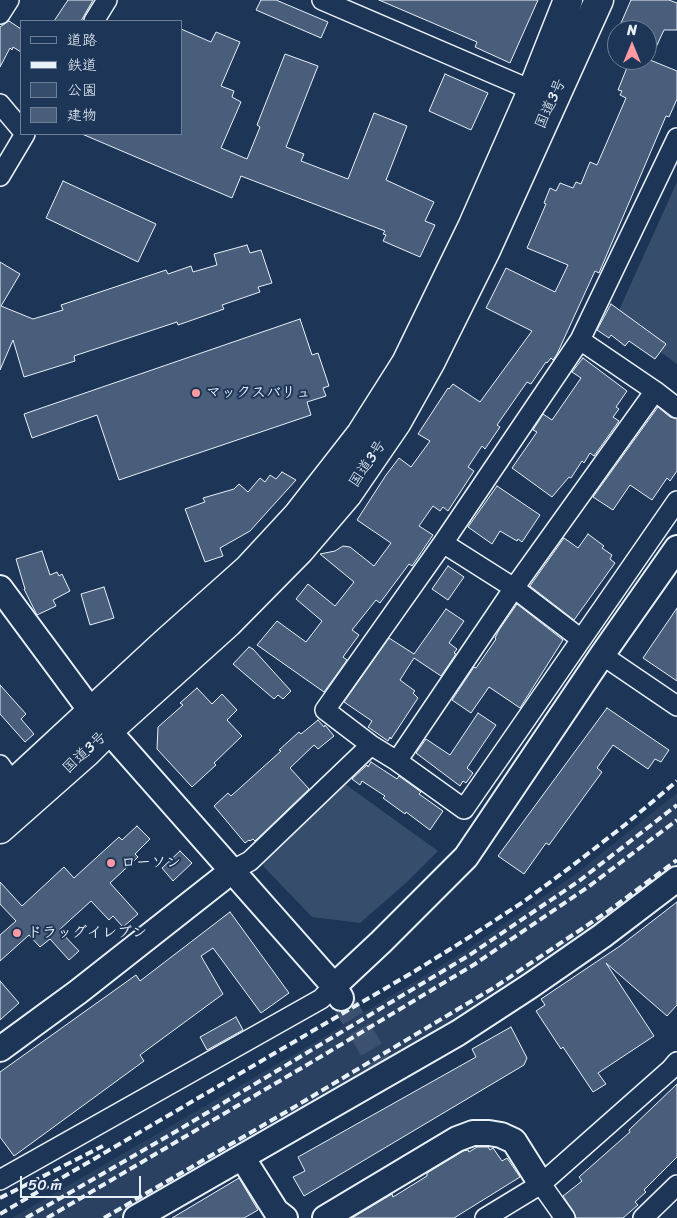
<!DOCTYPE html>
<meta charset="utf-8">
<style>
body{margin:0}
#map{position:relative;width:677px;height:1218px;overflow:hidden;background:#1d3557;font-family:Sriracha,"Klee One",sans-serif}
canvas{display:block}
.legend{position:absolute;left:20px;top:20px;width:162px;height:115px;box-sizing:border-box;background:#1d3557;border:1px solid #6e8097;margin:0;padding:6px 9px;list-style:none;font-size:15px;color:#e8f1f8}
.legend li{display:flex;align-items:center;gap:10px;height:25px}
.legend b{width:25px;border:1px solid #6e8097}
.north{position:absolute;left:607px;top:20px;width:50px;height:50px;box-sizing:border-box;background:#1d3557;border:1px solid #6e8097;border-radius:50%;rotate:0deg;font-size:14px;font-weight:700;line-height:20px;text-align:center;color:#e8f1f8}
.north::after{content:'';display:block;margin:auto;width:18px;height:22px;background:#ff9aa2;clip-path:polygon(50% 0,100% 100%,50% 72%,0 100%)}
.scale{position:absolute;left:20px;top:1176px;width:121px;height:22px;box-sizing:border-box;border:2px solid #e8f1f8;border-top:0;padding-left:6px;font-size:15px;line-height:18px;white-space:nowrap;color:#e8f1f8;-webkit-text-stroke:4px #1d3557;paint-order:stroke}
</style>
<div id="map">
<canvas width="677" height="1218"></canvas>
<ul class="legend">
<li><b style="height:6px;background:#1d3557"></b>道路</li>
<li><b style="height:6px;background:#e8f1f8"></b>鉄道</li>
<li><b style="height:14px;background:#374d6c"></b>公園</li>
<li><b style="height:14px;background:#495e7a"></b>建物</li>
</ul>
<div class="north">N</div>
<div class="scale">50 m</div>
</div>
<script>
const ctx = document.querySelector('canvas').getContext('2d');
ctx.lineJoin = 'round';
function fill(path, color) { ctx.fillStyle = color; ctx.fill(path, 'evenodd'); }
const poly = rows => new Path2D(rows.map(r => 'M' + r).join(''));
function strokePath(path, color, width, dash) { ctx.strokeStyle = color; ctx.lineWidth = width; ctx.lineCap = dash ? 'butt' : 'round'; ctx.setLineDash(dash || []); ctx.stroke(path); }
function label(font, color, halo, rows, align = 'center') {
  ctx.font = font + ' Sriracha,"Klee One",sans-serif'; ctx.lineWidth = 4; ctx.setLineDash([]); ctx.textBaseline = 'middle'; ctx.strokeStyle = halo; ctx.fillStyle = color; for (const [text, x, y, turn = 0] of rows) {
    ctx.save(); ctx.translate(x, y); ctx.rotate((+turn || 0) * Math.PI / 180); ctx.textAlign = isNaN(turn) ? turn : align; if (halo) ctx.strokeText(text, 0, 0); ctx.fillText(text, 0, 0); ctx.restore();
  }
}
const built = poly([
 [677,793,677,866,598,928,497,995,348,1084,118,1218,12,1218,319,1040,465,951,577,873]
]);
const green = poly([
 [677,182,677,364,615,319],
 [345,784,438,851,407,882,360,923,312,917,264,867,262,860]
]);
const building = poly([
 [68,0,93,0,81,21,54,21,68,0],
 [261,0,276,0,328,22,321,38,256,10,261,0],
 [379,0,538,0,510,63,475,47,477,42,379,0],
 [631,0,669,0,677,3,677,30,664,30,650,60,677,71,677,99,669,117,666,116,599,273,595,271,557,354,553,360,551,358,547,363,546,362,531,384,527,382,497,425,500,427,485,449,482,446,468,467,474,471,448,511,443,507,440,511,433,506,419,526,433,535,412,566,409,564,380,603,376,600,352,630,359,635,343,657,347,660,324,692,257,645,277,621,306,642,322,621,296,599,308,584,335,606,354,582,320,554,335,551,343,546,350,547,374,566,391,543,357,520,386,475,399,458,411,467,430,441,418,434,448,388,449,389,453,384,480,402,532,331,486,308,506,268,555,292,568,265,527,248,546,204,544,203,550,188,556,191,560,183,573,188,576,182,581,184,590,162,597,165,626,98,620,95,622,91,618,90,630,60,647,60,647,30,618,30,631,0],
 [9,21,21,29,21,52,13,47,12,50,10,48,0,67,0,27,9,21],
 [181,29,211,42,216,32,240,42,221,86,234,91,232,97,241,102,221,148,247,159,260,127,257,125,285,54,318,66,286,147,304,154,301,161,348,179,374,113,407,126,386,180,434,202,425,221,435,225,420,257,383,241,386,235,383,234,385,231,241,176,232,198,82,134,181,134,181,29],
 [445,74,488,93,471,130,429,111,445,74],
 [63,181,156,224,138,262,46,218,63,181],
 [247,245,250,253,261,250,272,283,258,287,260,292,222,305,224,309,178,325,177,322,74,356,75,361,24,377,13,340,0,370,0,262,20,274,1,306,33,319,63,310,61,305,166,270,168,274,191,266,193,272,217,265,214,254,247,245],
 [611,304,666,344,655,359,629,341,625,346,611,335,609,338,597,330,611,304],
 [300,319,312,355,318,353,329,386,323,388,326,396,307,402,311,415,119,480,97,415,32,438,24,414,300,319],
 [583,358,627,391,616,407,619,409,613,417,619,421,594,456,590,453,584,463,582,461,571,478,569,477,552,497,512,468,537,432,533,430,543,414,552,420,581,378,572,372,583,358],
 [658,407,670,417,677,419,677,471,670,481,667,478,652,500,630,485,613,510,593,497,658,407],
 [282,472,296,480,250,531,220,548,223,556,205,562,185,509,205,502,203,498,234,489,239,484,248,492,260,478,265,482,270,475,276,479,282,472],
 [497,486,540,515,522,542,518,539,517,541,500,531,492,544,468,527,497,486],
 [588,534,604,546,602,548,612,555,610,559,615,563,574,620,530,586,564,538,578,548,588,534],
 [42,551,50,575,57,572,59,576,62,574,70,591,53,600,56,606,37,615,24,589,25,589,16,559,42,551],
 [448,566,464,577,448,600,432,589,448,566],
 [104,587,114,618,90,625,81,594,104,587],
 [517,604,563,640,520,708,489,687,471,713,452,700,474,667,476,668,496,639,495,638,499,630,517,604],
 [677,608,677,681,643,658,677,608],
 [446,609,464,621,449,643,457,649,454,653,456,654,441,676,414,658,400,680,415,691,413,693,418,698,391,739,390,737,388,741,368,727,372,721,344,702,389,638,414,654,446,609],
 [249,647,253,649,291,691,283,699,278,695,274,699,233,664,249,647],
 [0,685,26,714,21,719,34,734,25,742,0,714,0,685],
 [197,688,212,704,222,694,237,710,227,720,242,736,214,763,216,765,192,787,157,749,158,727,183,705,180,703,197,688],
 [607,708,669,750,661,762,655,759,648,769,613,745,597,768,602,772,549,845,546,843,524,874,498,856,607,708],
 [478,713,496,725,467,768,473,773,466,783,463,781,460,786,416,753,426,739,450,755,478,713],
 [318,720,324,727,325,725,334,736,318,749,314,745,290,768,309,789,255,841,253,839,250,841,249,840,245,843,214,806,228,793,231,796,281,751,279,750,299,732,301,734,318,720],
 [371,762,397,779,399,776,421,792,419,794,443,811,430,830,406,812,405,814,383,798,385,796,362,781,360,785,352,779,367,765,368,767,371,762],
 [137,826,150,839,135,854,138,857,110,883,138,914,123,927,113,916,109,920,91,901,59,930,79,951,69,960,50,939,40,947,29,935,0,961,0,935,16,921,0,904,0,882,22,906,64,867,74,878,119,837,122,840,137,826],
 [180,851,192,863,173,881,162,868,180,851],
 [677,902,677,1005,667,1016,606,963,654,1036,598,1073,606,1084,593,1092,563,1047,561,1049,536,1011,545,1005,541,999,620,946,677,902],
 [230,912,289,993,261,1013,213,948,201,956,223,994,140,1055,144,1061,14,1156,0,1137,0,1072,136,975,140,981,230,912],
 [0,981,19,1003,0,1020,0,981],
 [236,1017,243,1030,207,1050,200,1037,236,1017],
 [511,1027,527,1058,524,1065,304,1196,293,1177,305,1171,298,1157,476,1057,472,1049,511,1027],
 [677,1084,677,1157,644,1190,646,1192,635,1202,638,1205,623,1218,576,1218,574,1212,563,1196,582,1181,579,1177,630,1132,629,1130,677,1084],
 [477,1147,488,1147,490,1150,493,1148,502,1161,507,1158,520,1177,454,1218,352,1218,392,1194,393,1197,427,1176,427,1173,463,1151,468,1150,469,1152,477,1147],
 [239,1178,258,1210,244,1218,172,1218,239,1178]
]);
const tertiaryTunnel = poly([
 [341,998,380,1064]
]);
const minor = poly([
 [322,0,543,95],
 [0,14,9,0],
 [94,21,107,0],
 [0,104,21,129],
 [677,138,580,340,443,543,325,710,371,745,397,761,464,809,677,501],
 [0,176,25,134],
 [580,340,655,391,677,408],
 [443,543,514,588,581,639],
 [602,655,677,706],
 [397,761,514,588,655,391],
 [0,765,13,784],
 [233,870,250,861,371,745],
 [0,1180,321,999,334,986],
 [541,1184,565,1218],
 [485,1218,541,1184,671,1069,677,1062],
 [643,1218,677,1185]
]);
const tertiary = poly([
 [0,588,91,711,334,986,341,998],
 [334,986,381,942,466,857,602,655,677,548],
 [0,1049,78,992,233,870],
 [242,1157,276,1211,285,1218],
 [136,1218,458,1033,530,986,602,936,677,879],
 [325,1218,457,1139,473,1133,489,1133,501,1135,514,1141,541,1184]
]);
const trunk = poly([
 [0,796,165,643,248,569,297,516,361,434,406,363,473,225,532,91,568,0],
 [0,829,86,753,108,731,228,623,300,550,347,495,397,422,430,363,486,250,599,0]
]);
const rail = poly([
 [0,1198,103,1146],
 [0,1214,415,971,468,938,523,902,572,866,626,824,677,781],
 [26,1218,180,1129,468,956,579,881,677,805],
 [47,1218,327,1053,475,964,588,887,677,820],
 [104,1218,291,1109,495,987,607,912,677,860]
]);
const markers = [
 [196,393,5,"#ff9aa2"],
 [111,863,5,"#ff9aa2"],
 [17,933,5,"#ff9aa2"]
];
const streetNames = [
 ["国道3号",551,104,-66],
 ["国道3号",368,464,-56],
 ["国道3号",85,753,-43]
];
const poiNames = [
 ["マックスバリュ",206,393],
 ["ローソン",121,863],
 ["ドラッグイレブン",27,933]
];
fill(built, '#2a4162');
fill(green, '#374d6c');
fill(building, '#495e7a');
strokePath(building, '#e8f1f8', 1);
strokePath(tertiaryTunnel, '#3b516f', 24, [24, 12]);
strokePath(minor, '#e8f1f8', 22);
strokePath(tertiary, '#e8f1f8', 28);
strokePath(trunk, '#e8f1f8', 31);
strokePath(minor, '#1d3557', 19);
strokePath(tertiary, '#1d3557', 24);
strokePath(trunk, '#1d3557', 28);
strokePath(rail, '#e8f1f8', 4, [8, 4]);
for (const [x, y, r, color] of markers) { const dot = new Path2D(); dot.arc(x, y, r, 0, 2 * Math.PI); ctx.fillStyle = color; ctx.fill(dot); strokePath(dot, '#1d3557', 2); }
label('15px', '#e8f1f8', '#1d3557', streetNames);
label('bold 15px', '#e8f1f8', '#1d3557', poiNames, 'left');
</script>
